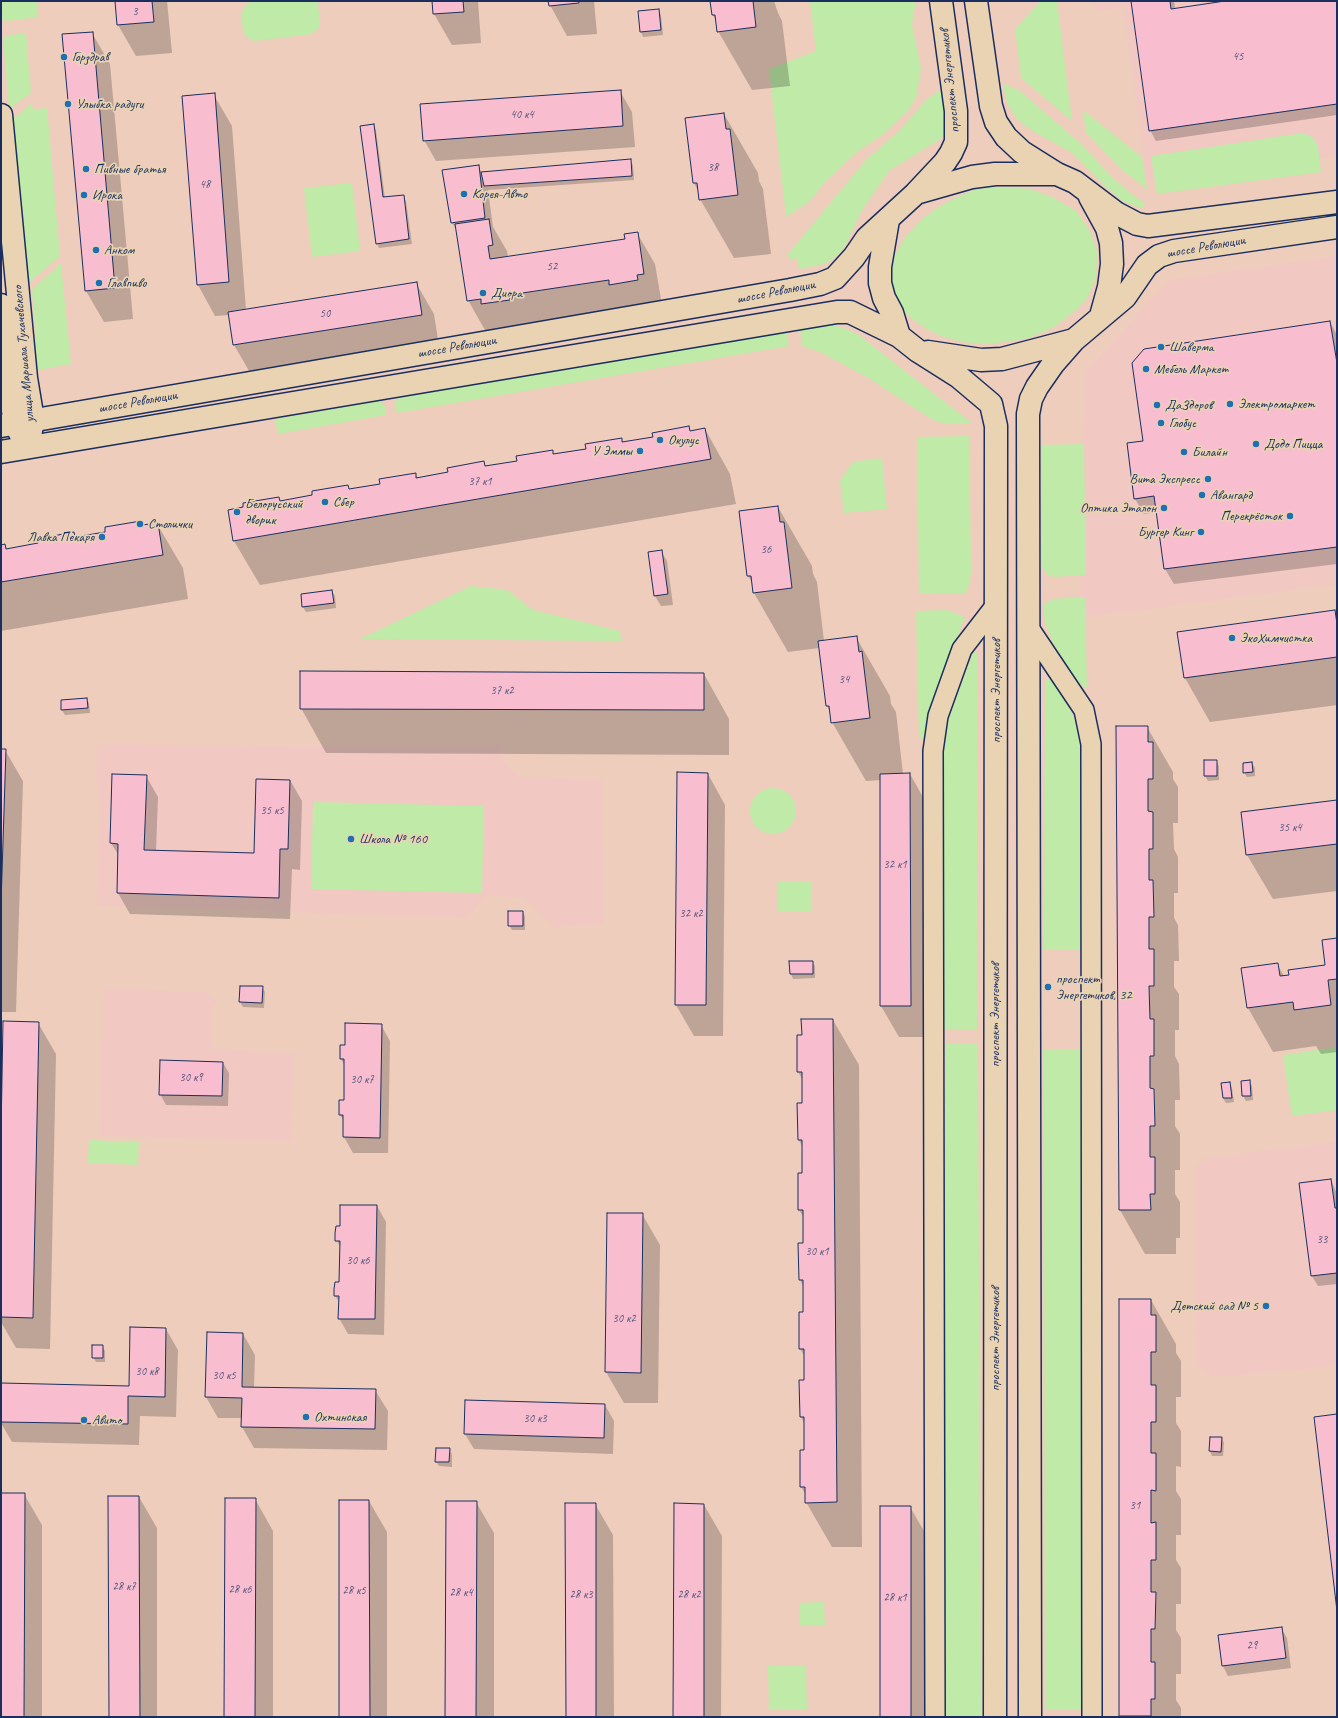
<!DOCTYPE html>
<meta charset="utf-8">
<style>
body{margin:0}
#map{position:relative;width:1338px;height:1718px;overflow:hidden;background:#eecdbc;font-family:Caveat,sans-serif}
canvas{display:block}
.frame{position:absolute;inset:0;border:2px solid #1b2f5e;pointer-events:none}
</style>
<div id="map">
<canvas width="1338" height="1718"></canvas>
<div class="frame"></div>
</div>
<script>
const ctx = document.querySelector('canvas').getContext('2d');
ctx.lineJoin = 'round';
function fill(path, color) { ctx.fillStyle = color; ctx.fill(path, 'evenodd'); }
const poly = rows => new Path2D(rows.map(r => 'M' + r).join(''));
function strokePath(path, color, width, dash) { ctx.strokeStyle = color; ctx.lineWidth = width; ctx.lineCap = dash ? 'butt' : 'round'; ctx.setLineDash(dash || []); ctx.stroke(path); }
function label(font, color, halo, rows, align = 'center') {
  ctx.font = font + ' Caveat,sans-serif'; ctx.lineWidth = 3.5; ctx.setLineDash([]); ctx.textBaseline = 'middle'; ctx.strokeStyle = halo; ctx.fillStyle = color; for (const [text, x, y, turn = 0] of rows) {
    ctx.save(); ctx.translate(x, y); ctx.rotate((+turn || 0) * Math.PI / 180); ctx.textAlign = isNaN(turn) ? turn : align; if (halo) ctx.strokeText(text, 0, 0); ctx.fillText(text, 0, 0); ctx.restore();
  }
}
const built = poly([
 [1086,1,1337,1,1337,156,1148,182,1123,7,1099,11],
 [1337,256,1337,584,1079,618,1085,373,1169,280],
 [97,744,289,746,500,746,502,759,510,770,520,777,602,779,603,924,554,927,523,897,485,896,467,918,97,905,100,783,96,782],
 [104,989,204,992,216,1000,211,1008,211,1048,293,1054,292,1141,99,1135],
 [1337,1142,1337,1366,1214,1377,1205,1374,1196,1362,1195,1168,1205,1158]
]);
const green = poly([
 [1,1,37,1,38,17,7,21,1,19],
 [259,1,316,1,318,4,320,23,319,28,312,34,255,41,250,39,245,35,243,31,241,14,246,5,250,2],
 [810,1,916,1,912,25,921,68,916,98,908,111,884,134,858,151,825,182,810,201,786,217,769,69,816,51],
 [1041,1,1057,1,1072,121,1021,78,1015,29],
 [26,33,31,93,9,109,3,38,9,35],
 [1003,84,1019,90,1080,143,1114,179,1133,195,1143,202,1144,209,1124,202,1106,187,1072,153,1031,130,1017,119,1007,103],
 [942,89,945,128,943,136,939,140,890,170,862,210,845,246,839,254,825,264,799,269,797,258,789,260,788,254,866,160,900,130,927,99],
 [32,103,33,110,47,108,60,256,25,286,10,122],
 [1083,110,1142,157,1147,189,1122,170,1086,133],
 [1302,133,1309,135,1315,140,1318,146,1321,172,1157,194,1151,156],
 [352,183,360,251,312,257,304,188],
 [1001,187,1030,189,1052,197,1076,211,1090,231,1097,251,1096,277,1088,297,1077,309,1054,327,1029,338,1005,342,982,344,964,342,943,337,925,328,911,318,897,303,891,285,892,261,904,239,920,221,937,208,955,198,976,189],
 [61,263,71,364,33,371,30,339,36,338,32,290],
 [824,326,837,326,849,330,860,336,973,424,949,424,938,422,928,417,870,379,820,352,802,346,800,329],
 [787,331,789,346,397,413,395,406,397,398],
 [380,401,385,406,386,415,278,434,275,419],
 [969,436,971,570,970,581,966,593,919,594,917,437],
 [1084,444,1086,575,1054,577,1048,575,1044,571,1042,565,1042,445],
 [882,458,887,509,844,513,840,480,853,462],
 [471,586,507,590,533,610,620,631,621,641,360,639],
 [1085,597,1087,688,1079,684,1053,643,1046,625,1043,610,1044,604,1054,599],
 [947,610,965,617,937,691,924,739,919,738,916,611],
 [974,651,977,653,977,1029,944,1029,943,749,949,716],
 [1047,679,1054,681,1063,695,1074,718,1081,744,1081,950,1044,950,1045,682],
 '750 811a23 23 0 1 1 46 0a23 23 0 1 1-46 0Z',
 [313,802,484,806,482,893,311,889],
 [778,881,811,881,811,911,778,911],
 [945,1044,978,1044,981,1717,946,1717],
 [1337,1047,1337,1110,1292,1116,1283,1055],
 [1044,1049,1081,1049,1082,1710,1045,1710],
 [89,1140,139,1142,138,1165,88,1163],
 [824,1602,825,1625,800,1626,799,1603],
 [806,1665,807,1710,769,1710,768,1666]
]);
const shadow = poly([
 [116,1,167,1,172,53,136,56,118,25],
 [433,1,478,1,481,43,452,45,434,14],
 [549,1,594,1,597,34,567,36,550,5],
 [711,1,774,1,778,13,782,21,790,86,752,90,718,31,717,23,713,15],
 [1132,1,1174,1,1175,9,1233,1,1337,1,1337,115,1156,141,1150,130],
 [658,10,661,15,663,35,643,37,641,32],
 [92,33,110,64,133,319,104,322,86,291],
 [620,91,632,112,635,147,436,161,424,140],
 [214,95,232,126,246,310,416,283,434,314,439,346,252,376,234,345,230,315,215,316,198,285],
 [724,114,758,173,759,181,763,189,771,254,734,258,700,199,698,191,694,183],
 [373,125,376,130,385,198,403,196,406,201,412,244,379,248,377,243],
 [630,160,633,165,634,180,488,190,493,227,507,251,508,257,626,239,637,233,655,264,662,305,486,332,468,300,458,232,452,223,443,171,478,166,482,173],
 [1330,322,1337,335,1337,564,1174,584,1165,569,1157,512,1144,514,1135,499,1144,442],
 [689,427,691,432,705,429,730,474,736,504,260,585,234,541,279,498,281,502,314,496,348,486,350,490,381,485,415,474,418,478,449,473,483,463,486,467,518,461,552,451,555,455,587,450,621,439,624,443,654,438],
 [778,507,812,566,813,574,817,582,824,641,856,637,890,696,891,704,896,712,903,774,910,774,928,806,928,1037,899,1037,881,1006,881,780,866,781,832,722,831,714,827,706,819,648,788,652,754,593,753,584,748,576,740,512],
 [141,522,143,526,157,524,183,568,188,599,1,631,1,546,5,545,7,549,39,544,74,533,76,538,107,532],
 [661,551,667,561,673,605,661,606,655,596,649,553],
 [332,591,335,596,336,608,306,612,303,607,302,594],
 [1335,611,1337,615,1337,705,1210,722,1185,678],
 [704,674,729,719,729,755,326,753,301,708],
 [86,699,89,703,90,713,65,715,62,710,62,700],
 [1147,727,1173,772,1173,779,1178,787,1178,823,1173,823,1174,849,1178,857,1178,893,1174,893,1174,918,1178,925,1179,961,1174,961,1174,987,1179,994,1179,1030,1175,1030,1175,1056,1179,1064,1180,1100,1175,1100,1175,1126,1180,1134,1180,1170,1175,1170,1175,1194,1180,1202,1180,1238,1176,1238,1176,1254,1145,1254,1120,1210],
 [1,750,5,750,23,781,16,1012,1,1012],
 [1216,761,1219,766,1219,780,1208,781,1205,776],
 [1252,763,1255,768,1255,776,1247,777,1244,772],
 [708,774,725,805,723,1036,694,1036,676,1005],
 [113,775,146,776,158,797,156,851,255,854,290,780,302,801,300,870,292,869,290,919,130,914,118,893,119,856,111,843],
 [1337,802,1337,891,1273,899,1247,855],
 [523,912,525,917,525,930,512,930,509,925],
 [1337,939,1337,1052,1321,1054,1316,1046,1273,1052,1248,1008,1277,964,1284,976,1326,966],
 [790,962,812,962,815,966,815,978,793,979,791,974],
 [262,987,265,992,264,1008,243,1007,240,1002],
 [833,1020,859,1065,862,1547,832,1547,806,1502,806,1495,801,1487,805,1451,805,1425,801,1417,800,1381,805,1381,805,1357,800,1349,804,1313,804,1288,800,1280,804,1244,804,1218,799,1210,799,1174,803,1174,803,1148,799,1140,798,1104,803,1104,803,1080,798,1072,803,1036],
 [38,1023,56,1054,50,1349,16,1348,1,1322,1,1183],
 [381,1025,390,1041,388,1153,353,1153,344,1137,344,1122,340,1114,345,1101,345,1066,341,1059,346,1046],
 [223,1063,229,1073,228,1106,166,1105,160,1094],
 [1249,1081,1252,1086,1253,1100,1246,1101,1243,1096,1242,1082],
 [1230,1083,1232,1088,1234,1102,1226,1103,1223,1098,1222,1084],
 [1331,1180,1337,1194,1337,1284,1318,1286,1312,1276],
 [377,1206,386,1222,384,1335,348,1334,339,1318,340,1303,335,1296,340,1282,341,1248,336,1240],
 [608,1214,642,1214,660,1245,658,1403,624,1403,606,1372],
 [1151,1300,1176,1344,1176,1353,1181,1361,1181,1397,1176,1397,1176,1423,1181,1431,1181,1467,1176,1466,1176,1491,1181,1499,1181,1535,1176,1535,1176,1560,1181,1568,1181,1604,1176,1604,1176,1630,1181,1638,1181,1674,1176,1674,1176,1700,1181,1708,1181,1717,1121,1717],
 [166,1329,178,1350,176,1417,140,1416,139,1445,12,1442,1,1423,1,1384,130,1387],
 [243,1334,255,1355,254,1388,375,1390,388,1411,387,1450,254,1448,242,1427,243,1418,218,1418,206,1397],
 [102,1346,105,1351,105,1362,96,1362,93,1357],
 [605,1405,614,1421,613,1454,474,1449,465,1434],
 [1222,1438,1224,1443,1223,1456,1212,1456,1210,1451],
 [449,1449,452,1454,452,1467,439,1466,436,1462],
 [1,1494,24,1494,42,1525,42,1717,1,1717],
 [139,1497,157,1528,157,1717,110,1717],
 [255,1499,273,1531,273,1717,225,1717],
 [369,1501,387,1532,387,1717,340,1717],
 [476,1502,494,1533,494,1717,446,1717],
 [595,1504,613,1535,614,1717,567,1717],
 [704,1505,722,1536,721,1717,674,1717],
 [910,1507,928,1538,928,1717,881,1717],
 [1281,1628,1287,1638,1291,1668,1228,1676,1223,1666,1219,1635]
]);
const building = poly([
 [115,1,152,1,154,22,117,25,115,1],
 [432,1,463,1,464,12,433,14,432,1],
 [548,1,579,1,579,3,549,6,548,1],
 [710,1,753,1,756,27,717,32,715,15,712,15,710,1],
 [1131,1,1170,1,1171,9,1225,1,1337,1,1337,104,1149,131,1131,1],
 [659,9,661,30,640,32,638,11,659,9],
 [93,32,115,288,85,291,62,34,93,32],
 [621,90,623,126,423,141,420,104,621,90],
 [215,93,229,282,197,285,182,96,215,93],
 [724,113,726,129,730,129,738,195,699,200,697,183,693,183,685,118,724,113],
 [374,124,383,197,404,195,409,239,376,244,360,126,374,124],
 [631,159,632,176,484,186,481,172,631,159],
 [479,165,485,218,451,223,442,170,479,165],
 [489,219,493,245,488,246,490,259,625,239,624,234,638,232,644,274,637,275,638,280,609,285,609,280,509,295,510,300,481,304,481,299,467,301,455,224,489,219],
 [417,282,422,315,233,345,228,312,417,282],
 [1330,321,1337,363,1337,547,1164,569,1154,496,1134,499,1127,443,1143,441,1132,363,1144,349,1330,321],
 [689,426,690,431,705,428,711,459,233,541,228,510,243,507,243,503,279,497,280,501,312,495,312,491,348,485,349,489,380,484,379,479,416,473,416,478,448,472,447,468,484,461,485,466,517,461,516,456,553,450,553,454,586,449,585,444,622,438,622,442,653,437,652,433,689,426],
 [778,506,780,522,784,522,792,588,753,593,751,576,747,576,739,511,778,506],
 [141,521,142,525,158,523,163,555,1,582,1,545,5,544,6,549,38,543,37,539,74,532,75,537,105,532,105,527,141,521],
 [662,550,668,594,654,596,648,552,662,550],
 [332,590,334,603,302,607,301,594,332,590],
 [1335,610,1337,624,1337,657,1184,678,1177,632,1335,610],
 [857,636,859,652,862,651,870,718,831,723,829,706,826,706,818,641,857,636],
 [300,671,704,673,704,710,300,709,300,671],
 [87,698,88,708,61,710,61,700,87,698],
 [1116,726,1148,726,1148,742,1153,742,1153,779,1148,779,1148,811,1153,812,1153,849,1149,849,1149,880,1153,880,1154,917,1149,917,1149,949,1154,949,1154,986,1149,986,1150,1019,1154,1019,1154,1056,1150,1056,1150,1088,1154,1089,1155,1126,1150,1126,1150,1157,1155,1157,1155,1194,1150,1194,1151,1210,1119,1210,1116,726],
 [1,749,6,749,1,904,1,749],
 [1204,760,1217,760,1217,776,1204,776,1204,760],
 [1252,762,1253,772,1243,773,1243,763,1252,762],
 [677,772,708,773,706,1005,675,1005,677,772],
 [910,773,911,1006,880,1006,880,774,910,773],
 [112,774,147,775,144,850,254,853,256,779,290,780,288,849,280,849,279,898,117,893,118,844,110,843,112,774],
 [1337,800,1337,844,1246,855,1241,812,1337,800],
 [508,911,523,911,523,926,508,926,508,911],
 [1337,938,1337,979,1328,980,1331,1005,1294,1010,1293,1002,1247,1008,1241,968,1278,963,1280,976,1289,975,1288,970,1325,965,1322,940,1337,938],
 [789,961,813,961,813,974,790,974,789,961],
 [240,986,263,986,262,1003,239,1002,240,986],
 [801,1019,833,1019,837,1502,805,1503,805,1487,800,1487,800,1450,804,1450,804,1417,800,1417,799,1380,804,1380,804,1349,799,1349,799,1312,803,1312,803,1280,799,1280,798,1243,803,1243,803,1210,798,1210,798,1173,802,1173,802,1140,798,1140,797,1103,802,1103,802,1072,797,1072,797,1035,802,1035,801,1019],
 [3,1021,39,1022,33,1318,1,1317,1,1134,3,1021],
 [345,1023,382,1024,380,1138,343,1137,343,1115,339,1115,339,1100,344,1100,344,1059,340,1059,340,1045,345,1045,345,1023],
 [160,1060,223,1062,222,1096,159,1095,160,1060],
 [1250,1080,1251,1096,1242,1096,1241,1081,1250,1080],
 [1230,1082,1232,1098,1223,1098,1221,1083,1230,1082],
 [1331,1179,1335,1208,1337,1208,1337,1273,1311,1276,1299,1183,1331,1179],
 [340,1205,377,1205,375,1319,338,1319,339,1296,334,1296,334,1289,335,1282,339,1282,340,1241,335,1241,335,1233,336,1226,340,1226,340,1205],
 [607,1213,643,1213,641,1373,605,1372,607,1213],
 [1119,1299,1151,1299,1151,1315,1156,1315,1156,1352,1151,1352,1151,1385,1156,1385,1156,1422,1151,1422,1151,1453,1156,1453,1156,1491,1151,1490,1151,1523,1156,1522,1156,1560,1151,1560,1151,1592,1156,1592,1155,1629,1151,1629,1151,1662,1155,1662,1155,1699,1151,1699,1151,1716,1119,1716,1119,1299],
 [130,1327,166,1328,165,1397,128,1396,128,1424,1,1422,1,1383,129,1386,130,1327],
 [207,1332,243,1333,242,1387,376,1389,375,1429,241,1427,242,1398,205,1397,207,1332],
 [92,1345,103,1345,103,1358,92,1358,92,1345],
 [465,1400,605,1404,604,1438,464,1434,465,1400],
 [1337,1414,1337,1611,1314,1417,1337,1414],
 [1210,1437,1222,1437,1221,1452,1209,1451,1210,1437],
 [436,1448,450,1448,449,1462,435,1462,436,1448],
 [1,1493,25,1493,24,1717,1,1717,1,1493],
 [108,1496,139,1496,140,1717,109,1717,108,1496],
 [225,1498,256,1498,255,1717,224,1717,225,1498],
 [339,1500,369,1500,370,1717,339,1717,339,1500],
 [446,1501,477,1501,476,1717,445,1717,446,1501],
 [565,1503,596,1503,596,1717,566,1717,565,1503],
 [674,1503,704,1504,704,1717,673,1717,674,1503],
 [880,1506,911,1506,911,1717,880,1717,880,1506],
 [1282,1627,1286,1658,1222,1666,1218,1635,1282,1627]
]);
const minor = poly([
 [1029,628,1084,710,1091,744,1092,1717],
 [935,1717,933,751,938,716,962,649,996,605]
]);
const tertiary = poly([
 [1,115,26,378,33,420,28,447],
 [1,305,8,380,15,423,24,441]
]);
const primary = poly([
 [976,1,991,106,996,122,1006,137,1022,152,1057,174],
 [916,193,972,177,995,174,1057,174,1075,182,1116,213,1137,224,1148,226,1337,202],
 [1090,197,1107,228,1111,243,1112,264,1109,287,1101,316],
 [888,220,880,267,880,283,884,298,892,313,899,336],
 [928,352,981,360,1002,359,1074,340,1125,297,1147,265,1159,256,1174,251,1337,227],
 [1,426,790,290,820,284,835,278,854,257,867,238,915,194,945,162,951,153,956,142,956,111,941,1],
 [1,452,837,312,850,312,899,336,918,351,959,377,991,404,996,426,995,1717],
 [1030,1717,1028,414,1031,399,1037,387,1053,364,1074,340]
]);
const markers = [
 [64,57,4,"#1f6fb2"],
 [68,104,4,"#1f6fb2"],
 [86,169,4,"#1f6fb2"],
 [464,194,4,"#1f6fb2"],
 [84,195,4,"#1f6fb2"],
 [96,250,4,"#1f6fb2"],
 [99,283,4,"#1f6fb2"],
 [483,293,4,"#1f6fb2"],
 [1161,347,4,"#1f6fb2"],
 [1146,369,4,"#1f6fb2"],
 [1230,404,4,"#1f6fb2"],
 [1157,405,4,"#1f6fb2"],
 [1161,423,4,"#1f6fb2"],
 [660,440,4,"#1f6fb2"],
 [1256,444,4,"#1f6fb2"],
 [640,451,4,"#1f6fb2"],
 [1184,452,4,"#1f6fb2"],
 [1208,479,4,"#1f6fb2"],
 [1202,495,4,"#1f6fb2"],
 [325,502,4,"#1f6fb2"],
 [1164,508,4,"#1f6fb2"],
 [237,512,4,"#1f6fb2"],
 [1290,516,4,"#1f6fb2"],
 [140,524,4,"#1f6fb2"],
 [1201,532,4,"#1f6fb2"],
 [102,537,4,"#1f6fb2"],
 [1232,638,4,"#1f6fb2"],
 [351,839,4,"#1f6fb2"],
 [1048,987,4,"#1f6fb2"],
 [1266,1306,4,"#1f6fb2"],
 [306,1417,4,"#1f6fb2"],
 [84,1420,4,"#1f6fb2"]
];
const numberNames = [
 ["3",135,12],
 ["45",1238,57],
 ["40 к4",522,115],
 ["38",713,168],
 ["48",205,185],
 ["52",552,267],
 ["50",325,314],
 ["37 к1",480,482],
 ["36",766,550],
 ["34",844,680],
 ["37 к2",502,691],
 ["35 к5",272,811],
 ["35 к4",1290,828],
 ["32 к1",895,865],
 ["32 к2",691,914],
 ["30 к9",191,1078],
 ["30 к7",362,1080],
 ["33",1322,1240],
 ["30 к1",817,1252],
 ["30 к6",358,1261],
 ["30 к2",624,1319],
 ["30 к8",147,1372],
 ["30 к5",224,1376],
 ["30 к3",535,1419],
 ["31",1135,1506],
 ["28 к7",124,1587],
 ["28 к6",240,1590],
 ["28 к5",354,1591],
 ["28 к4",461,1593],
 ["28 к3",581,1595],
 ["28 к2",689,1595],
 ["28 к1",895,1598],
 ["29",1252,1646]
];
const poiNames = [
 ["Горздрав",72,57],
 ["Улыбка радуги",76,104],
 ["Пивные братья",94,169],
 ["Корея-Авто",472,194],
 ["Ирока",92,195],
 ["Анком",104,250],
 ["Главпиво",107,283],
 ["Диора",491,293],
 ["Шаверма",1169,347],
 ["Мебель Маркет",1154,369],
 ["Электромаркет",1238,404],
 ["ДаЗдоров",1165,405],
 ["Глобус",1169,423],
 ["Окулус",668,440],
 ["Додо Пицца",1264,444],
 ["У Эммы",632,451,"right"],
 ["Билайн",1192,452],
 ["Вита Экспресс",1200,479,"right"],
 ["Авангард",1210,495],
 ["Сбер",333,502],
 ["Белорусский",245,504],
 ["дворик",245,520],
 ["Оптика Эталон",1156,508,"right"],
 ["Перекрёсток",1282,516,"right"],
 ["Столички",148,524],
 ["Бургер Кинг",1193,532,"right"],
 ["Лавка Пекаря",94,537,"right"],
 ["ЭкоХимчистка",1240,638],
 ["Школа № 160",359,839],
 ["проспект",1056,979],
 ["Энергетиков, 32",1056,995],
 ["Детский сад № 5",1258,1306,"right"],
 ["Охтинская",314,1417],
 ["Авито",92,1420]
];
const streetNames = [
 ["проспект Энергетиков",950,81,-96],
 ["шоссе Революции",1206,247,-10],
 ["шоссе Революции",776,292,-11],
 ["шоссе Революции",457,347,-10],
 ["улица Маршала Тухачевского",24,354,-95],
 ["шоссе Революции",138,402,-10],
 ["проспект Энергетиков",996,691,-90],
 ["проспект Энергетиков",995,1015,-90],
 ["проспект Энергетиков",995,1339,-90]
];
fill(built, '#f1c8c2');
fill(green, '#bfeaa7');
fill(shadow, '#0003');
fill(building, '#f8bed0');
strokePath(building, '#1b2f5e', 1);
strokePath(minor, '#1b2f5e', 22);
strokePath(tertiary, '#1b2f5e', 25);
strokePath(primary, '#1b2f5e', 25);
strokePath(minor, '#ead3b3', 19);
strokePath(tertiary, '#ead3b3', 22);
strokePath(primary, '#ead3b3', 22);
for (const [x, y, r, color] of markers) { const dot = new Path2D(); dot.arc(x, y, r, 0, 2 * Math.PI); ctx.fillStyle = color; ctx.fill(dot); strokePath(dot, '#ead3b3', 1.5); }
label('12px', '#52537a', null, numberNames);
label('14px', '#1b2f5e', '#ead3b3', poiNames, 'left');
label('14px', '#1b2f5e', '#ead3b3', streetNames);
</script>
